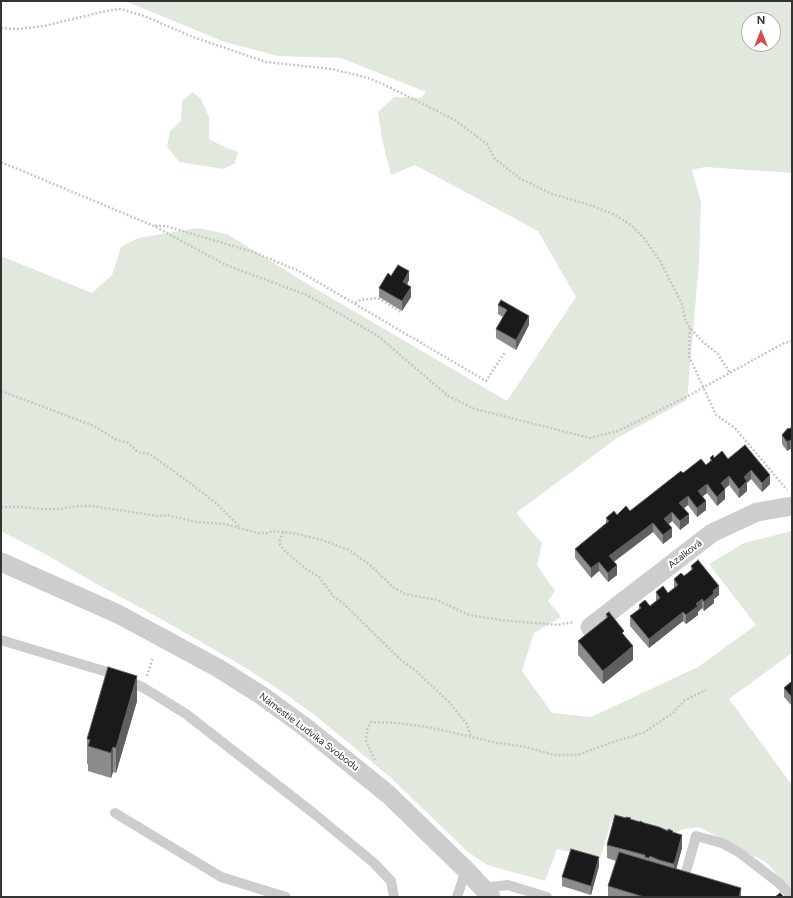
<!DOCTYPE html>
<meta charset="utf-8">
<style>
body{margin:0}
#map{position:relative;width:793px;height:898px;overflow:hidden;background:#fff;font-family:Figtree,sans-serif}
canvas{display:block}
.frame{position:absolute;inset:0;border:2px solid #333;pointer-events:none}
.north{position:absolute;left:741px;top:12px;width:40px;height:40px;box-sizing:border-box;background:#fff;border:1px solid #adadad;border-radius:50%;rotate:0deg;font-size:11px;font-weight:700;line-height:16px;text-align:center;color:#333}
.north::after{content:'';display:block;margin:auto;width:14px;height:18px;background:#d34e4b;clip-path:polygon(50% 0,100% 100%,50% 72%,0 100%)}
</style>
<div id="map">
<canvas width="793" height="898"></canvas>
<div class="frame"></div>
<div class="north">N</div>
</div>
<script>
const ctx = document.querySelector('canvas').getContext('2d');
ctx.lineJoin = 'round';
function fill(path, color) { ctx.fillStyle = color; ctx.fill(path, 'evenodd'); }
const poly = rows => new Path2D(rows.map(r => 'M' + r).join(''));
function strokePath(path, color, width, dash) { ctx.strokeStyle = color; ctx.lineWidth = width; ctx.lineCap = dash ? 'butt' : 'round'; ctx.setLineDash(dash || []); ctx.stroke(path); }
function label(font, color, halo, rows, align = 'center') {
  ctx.font = font + ' Figtree,sans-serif'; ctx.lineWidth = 4; ctx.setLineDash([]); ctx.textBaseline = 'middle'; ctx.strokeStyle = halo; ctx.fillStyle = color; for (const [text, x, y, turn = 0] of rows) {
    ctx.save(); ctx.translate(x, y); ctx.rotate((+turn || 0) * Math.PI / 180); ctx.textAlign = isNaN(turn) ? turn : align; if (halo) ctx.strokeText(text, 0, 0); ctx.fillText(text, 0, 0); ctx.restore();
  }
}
const green = poly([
 [125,1,792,1,792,173,705,167,692,170,701,202,699,263,687,400,617,438,516,513,542,543,537,565,555,591,548,601,561,617,534,633,522,671,552,713,591,717,698,667,756,625,709,564,744,543,792,531,792,653,729,699,792,785,792,891,767,863,699,827,683,829,672,835,612,820,600,858,557,849,545,881,487,865,468,852,390,777,316,716,284,693,246,668,163,620,93,582,47,555,1,531,1,256,92,293,112,275,121,247,138,238,197,228,227,234,311,286,507,401,576,297,538,231,415,165,391,175,382,139,378,112,394,97,421,98,426,92,341,58,277,56,222,41],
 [749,20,773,20,773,44,749,44],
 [193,92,201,99,209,117,209,139,227,148,238,152,235,163,223,169,179,162,167,146,170,131,181,121,182,101]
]);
const path = poly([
 [1,28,16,29,44,26,106,11,121,9,144,16,193,37,266,62,332,69,368,78,383,84,455,120,487,144,495,159,521,179,552,194,593,206,613,214,631,225,644,238,660,261,682,304,685,319,690,328,703,342,718,354,730,373],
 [1,162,154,226,226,265,307,295,378,336,448,396,475,409,590,438,618,431,686,397,784,343,792,341],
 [155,226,166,226,253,252,299,271,486,381,505,352],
 [355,303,361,300,378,298,401,312],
 [690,328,689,356,716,415,735,428,787,490],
 [1,391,94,426,115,439,128,443,138,452,150,454,190,483,217,504,240,527],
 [1,507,22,507,40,509,59,509,77,506,92,506,158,516,168,515,196,522,224,524,258,533,267,533,273,531,293,533,322,540,349,550,370,565,394,588,405,594,437,600,469,615,501,620,557,625,574,622],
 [283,532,280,540,280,545,285,551,306,569,319,577,334,597,343,603,402,661,416,671,449,702,467,724,471,737],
 [147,676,153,657],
 [375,760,366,741,367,730,371,722,397,723,428,727,498,743,526,747,554,755,577,755,616,741,643,733,673,713,685,700,706,690]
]);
const lane = poly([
 [1,640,114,674,144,688,186,714,312,812,374,863,391,881,394,897],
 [115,813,221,877,286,897],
 [684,879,696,836,722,843,740,853,779,883,792,897],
 [483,888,508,885,547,897],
 [457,897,466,870]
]);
const street = poly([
 [1,562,118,614,218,668,261,695,305,727,389,795,466,870,491,897],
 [590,627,712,533,757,512,792,506]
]);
const wall = poly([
 [391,276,409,280,407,285,411,297,402,311,379,297,379,288],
 [498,305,529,325,516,350,496,338,496,329,503,317,498,314],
 [792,427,792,451,790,449,787,451,782,444,782,435],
 [745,445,770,484,762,492,751,479,747,483,747,491,739,498,729,485,725,489,725,499,717,506,707,493,703,496,706,510,697,517,688,505,684,508,689,523,680,530,672,521,669,524,672,537,663,544,653,532,614,562,617,575,608,582,599,571,591,578,575,558,575,549,606,524,606,518,630,511,683,473,706,465,710,462,710,458,714,458,728,459],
 [691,566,719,595,714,599,714,603,704,611,702,608,698,612,698,615,686,624,683,621,649,648,630,626,630,616,639,609,639,605,650,606,656,601,656,592,668,593,674,588,674,579,684,576,691,571],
 [606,614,624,635,633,660,603,684,578,655,578,641,606,618],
 [792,681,792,706,784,697,784,688],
 [137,701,116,773,113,772,111,778,88,771,88,764,87,764,87,739],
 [631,820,673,832,682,848,676,869,741,897,608,897,608,886,616,861,607,858,607,845],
 [599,866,591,895,562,886,562,877]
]);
const shadedWall = poly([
 [409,271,409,280,403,292,403,282],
 [411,287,411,297,402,311,402,301],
 [529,316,529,325,516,350,516,340],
 [790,440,790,449,787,451,787,442],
 [751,470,751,479,747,483,747,491,739,498,739,489,744,477],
 [770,475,770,484,762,492,762,483],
 [729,476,729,485,721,492,721,483],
 [707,484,707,493,698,500,698,491],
 [725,489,725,499,717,506,717,497],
 [688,496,688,505,679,512,679,503],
 [706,501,706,510,697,517,697,508],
 [672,512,672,521,664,528,664,519],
 [689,514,689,523,680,530,680,521],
 [653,523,653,532,609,565,609,556],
 [672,528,672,537,663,544,663,535],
 [599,562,599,571,591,578,591,568],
 [617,565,617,575,608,582,608,573],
 [719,586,719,595,714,599,714,603,704,611,704,602,713,591],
 [702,599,702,608,698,612,698,615,686,624,686,615,696,604],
 [683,612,683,621,649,648,649,639],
 [633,646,633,660,603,684,603,671],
 [137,676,137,701,116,773,116,748],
 [113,747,113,772,111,778,111,753],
 [682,835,682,848,674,877,674,864],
 [599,857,599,866,591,895,591,886],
 [741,888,741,897,739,897]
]);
const building = poly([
 [398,265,409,271,403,282,411,287,402,301,379,288,388,273,391,276,398,265],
 [501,300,529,316,516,340,496,329,507,310,498,305,501,300],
 [792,427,792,442,790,440,787,442,782,435,788,428,789,429,792,427],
 [745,445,770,475,762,483,751,470,744,477,747,481,739,489,729,476,721,483,725,489,717,497,707,484,698,491,706,501,697,508,688,496,679,503,689,514,680,521,672,512,664,519,672,528,663,535,653,523,609,556,617,565,608,573,599,562,591,568,575,549,609,521,606,518,614,511,617,515,626,506,630,511,681,471,683,473,701,459,706,465,712,460,710,458,713,455,714,458,722,451,728,459,745,445],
 [698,560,719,586,713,591,714,593,704,602,702,599,696,604,698,606,686,615,683,612,649,639,630,616,641,608,639,605,645,600,650,606,660,598,656,592,663,586,668,593,678,585,674,579,681,573,684,576,693,569,691,566,698,560],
 [609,612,624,631,622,633,633,646,603,671,578,641,608,617,606,614,609,612],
 [108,667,137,676,116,748,113,747,111,753,88,746,90,740,87,739,108,667],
 [792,681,792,697,784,688,792,681],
 [615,815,626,818,626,817,631,818,630,819,640,822,640,821,644,823,659,827,668,831,668,829,673,831,672,832,682,835,674,864,659,860,650,856,649,858,645,857,645,855,607,845,615,815],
 [571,849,599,857,591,886,562,877,571,849],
 [619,852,741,888,739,897,644,897,608,886,619,852],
 [780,893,784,897,775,897,780,893]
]);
const streetNames = [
 ["Azalková",685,554,-38],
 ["Námestie Ludvíka Svobodu",309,732,37]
];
fill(green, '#e1e8dd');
strokePath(path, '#c7c7c7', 2.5, [2, 2]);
strokePath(lane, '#cdcdcd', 10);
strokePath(street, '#cdcdcd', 19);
fill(wall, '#8c8c8c');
fill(shadedWall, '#5f5f5f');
fill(building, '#1a1a1a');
strokePath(building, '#5f5f5f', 1);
label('10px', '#333', '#fff', streetNames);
</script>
